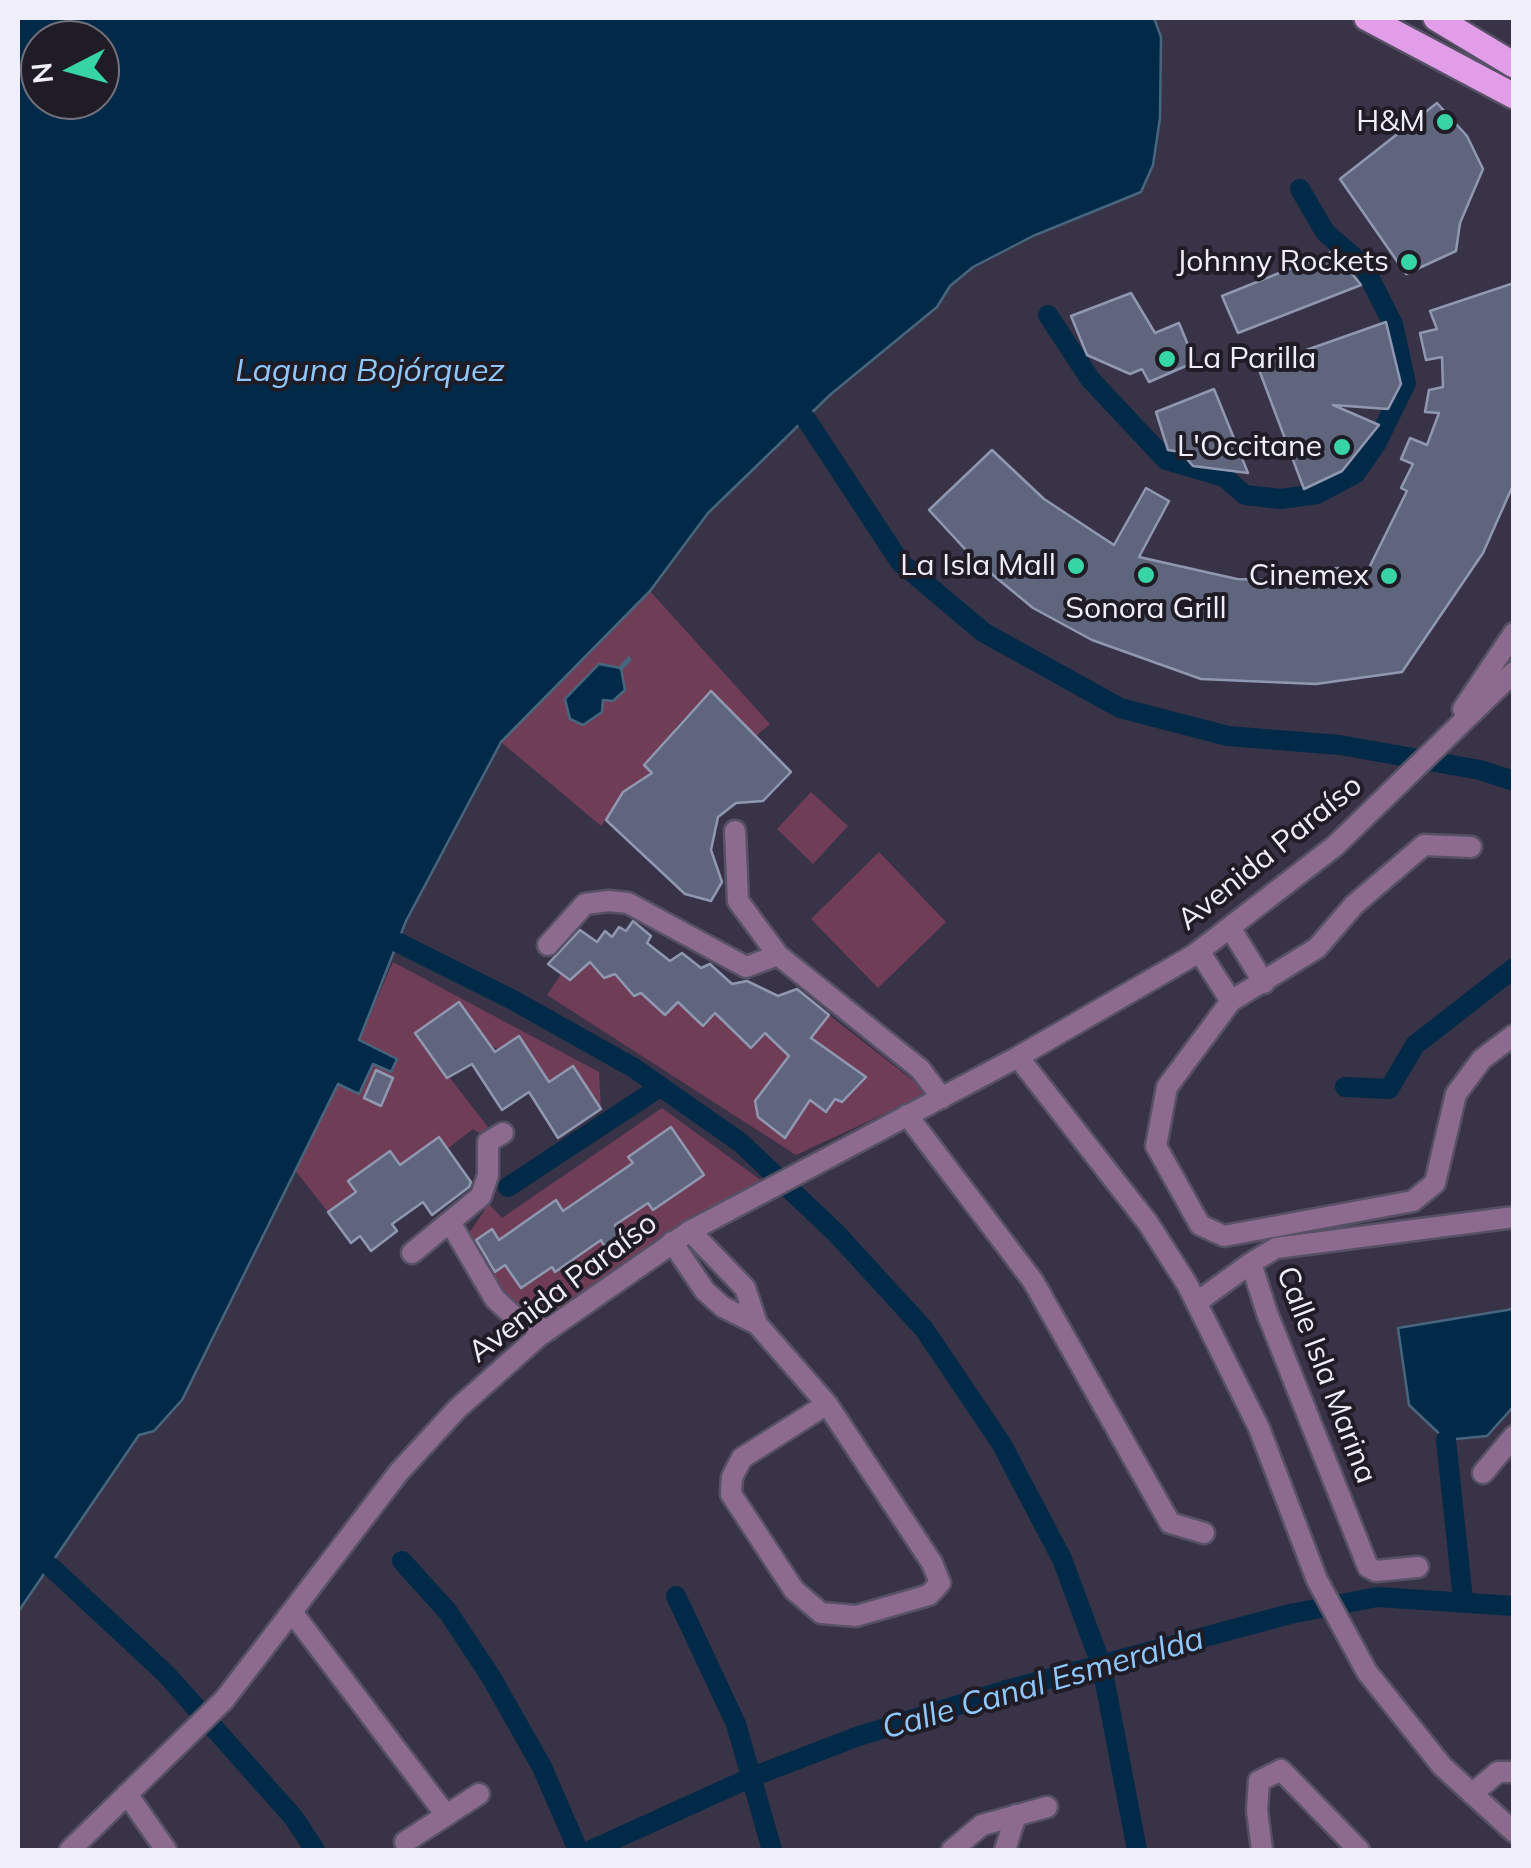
<!DOCTYPE html>
<meta charset="utf-8">
<style>
body{margin:0}
#map{position:relative;width:1531px;height:1868px;overflow:hidden;background:#393348;font-family:Mulish,sans-serif}
canvas{display:block}
.frame{position:absolute;inset:0;border:20px solid #f1eefb;pointer-events:none}
.north{position:absolute;left:20px;top:20px;width:100px;height:100px;box-sizing:border-box;background:#1f1c26;border:2px solid #73707b;border-radius:50%;rotate:264deg;font-size:28px;font-weight:700;line-height:40px;text-align:center;color:#f1eefb}
.north::after{content:'';display:block;margin:auto;width:35px;height:45px;background:#37d4a6;clip-path:polygon(50% 0,100% 100%,50% 72%,0 100%)}
</style>
<div id="map">
<canvas width="1531" height="1868"></canvas>
<div class="frame"></div>
<div class="north">N</div>
</div>
<script>
const ctx = document.querySelector('canvas').getContext('2d');
ctx.lineJoin = 'round';
function fill(path, color) { ctx.fillStyle = color; ctx.fill(path, 'evenodd'); }
const poly = rows => new Path2D(rows.map(r => 'M' + r).join(''));
function strokePath(path, color, width, dash) { ctx.strokeStyle = color; ctx.lineWidth = width; ctx.lineCap = dash ? 'butt' : 'round'; ctx.setLineDash(dash || []); ctx.stroke(path); }
function label(font, color, halo, rows, align = 'center') {
  ctx.font = font + ' Mulish,sans-serif'; ctx.lineWidth = 8; ctx.setLineDash([]); ctx.textBaseline = 'middle'; ctx.strokeStyle = halo; ctx.fillStyle = color; for (const [text, x, y, turn = 0] of rows) {
    ctx.save(); ctx.translate(x, y); ctx.rotate((+turn || 0) * Math.PI / 180); ctx.textAlign = isNaN(turn) ? turn : align; if (halo) ctx.strokeText(text, 0, 0); ctx.fillText(text, 0, 0); ctx.restore();
  }
}
const green = poly([
 [650,591,770,724,756,736,711,691,675,728,731,784,616,804,601,826,501,742],
 [811,792,848,826,813,864,777,829],
 [879,852,946,922,878,988,811,919],
 [393,962,599,1072,601,1109,573,1067,549,1082,519,1037,498,1049,491,1046,458,1002,415,1033,488,1127,479,1133,473,1129,447,1149,439,1137,400,1165,390,1151,348,1181,356,1192,328,1212,294,1169,338,1084,373,1063,396,1059,359,1040],
 [590,962,604,978,615,974,633,995,641,993,665,1015,678,1002,703,1025,715,1013,751,1047,765,1033,796,1057,829,1015,929,1093,796,1155,547,995,561,974,570,980],
 [662,1108,762,1181,552,1316,533,1316,518,1310,492,1274,505,1265,522,1288,552,1267,556,1272,601,1240,604,1245,615,1225,648,1203,654,1210,704,1174,671,1128,629,1157,633,1163,563,1211,556,1201,499,1240,492,1229,471,1244,467,1236,489,1204,502,1218]
]);
const water = poly([
 [18,18,1154,18,1161,37,1160,118,1153,165,1141,192,1033,236,973,267,950,286,937,307,831,394,708,513,650,591,501,742,406,921,359,1040,397,1059,391,1072,373,1064,359,1094,338,1084,182,1400,154,1431,139,1435,18,1612,18,18],
 [40,40,100,40,100,100,40,100,40,40],
 [599,664,621,668,625,690,613,701,603,700,602,712,583,725,570,719,565,699,599,664],
 [1513,1309,1513,1407,1487,1436,1446,1440,1409,1405,1398,1328,1513,1309]
]);
const stream = poly([
 [621,668,629,659]
]);
const canal = poly([
 [1048,315,1090,379,1166,460,1224,477,1245,495,1281,499,1317,494,1355,474,1376,444,1406,383,1393,324,1363,265,1325,232,1300,189],
 [806,419,900,562,983,632,1120,708,1228,736,1340,745,1480,770,1514,781],
 [399,943,513,1000,634,1068,741,1143,836,1233,924,1329,1001,1443,1062,1559,1102,1667,1137,1850],
 [1345,1087,1389,1089,1415,1045,1514,968],
 [508,1187,660,1087],
 [1446,1440,1463,1600],
 [402,1561,448,1612,491,1677,542,1767,578,1850],
 [51,1567,166,1674,294,1818,315,1850],
 [676,1596,736,1724,772,1850],
 [591,1850,752,1777,856,1737,1003,1691,1290,1614,1377,1597,1514,1606]
]);
const building = poly([
 [1437,103,1467,136,1483,169,1460,223,1456,251,1406,274,1340,179,1437,103],
 [1334,251,1361,285,1238,333,1222,296,1334,251],
 [1514,283,1514,483,1483,553,1402,672,1316,684,1201,679,1092,640,1033,608,976,561,929,510,992,450,1044,499,1114,545,1146,488,1169,501,1139,557,1237,579,1309,581,1310,571,1338,568,1338,578,1366,574,1407,491,1401,488,1413,464,1401,459,1410,438,1427,445,1439,413,1425,412,1429,390,1443,387,1442,357,1426,360,1420,333,1437,329,1430,311,1514,283],
 [1131,293,1155,333,1179,323,1195,362,1149,382,1142,369,1130,374,1087,355,1071,316,1131,293],
 [1386,322,1401,384,1388,409,1333,405,1379,425,1342,471,1304,489,1258,367,1386,322],
 [1214,389,1248,473,1193,466,1181,452,1168,450,1156,412,1214,389],
 [711,691,791,772,763,801,736,803,718,817,711,850,722,882,711,901,685,894,606,820,623,792,652,773,644,765,711,691],
 [633,921,651,936,647,943,670,961,682,953,701,968,710,964,732,984,747,981,778,996,797,989,829,1015,811,1038,866,1077,842,1102,835,1099,826,1112,810,1100,785,1138,758,1117,755,1101,789,1056,765,1033,751,1048,715,1013,703,1026,678,1002,665,1015,641,993,634,996,615,974,604,978,590,962,570,980,548,964,580,930,597,942,605,931,612,937,619,927,626,931,633,921],
 [459,1002,495,1052,519,1036,549,1082,573,1066,601,1109,558,1138,529,1092,502,1110,472,1064,447,1078,415,1033,459,1002],
 [376,1070,393,1078,381,1106,364,1098,376,1070],
 [671,1127,704,1175,653,1210,648,1203,615,1225,621,1234,604,1246,601,1240,555,1272,552,1267,521,1288,505,1265,495,1272,476,1240,492,1229,499,1240,556,1200,563,1211,633,1163,628,1157,671,1127],
 [439,1137,471,1182,469,1187,432,1215,423,1202,392,1224,397,1231,371,1251,360,1236,351,1243,328,1212,356,1192,348,1181,390,1151,400,1165,439,1137]
]);
const minor = poly([
 [1463,709,1514,633],
 [735,831,738,901,778,955,920,1069,942,1098],
 [1471,847,1424,845,1354,905,1317,948,1231,1001,1167,1087,1156,1146,1200,1225,1224,1236,1413,1201,1435,1183,1456,1094,1482,1059,1514,1035],
 [1231,929,1264,983],
 [548,945,585,904,609,901,628,903,746,967,778,955],
 [1199,951,1231,1001],
 [1018,1057,1148,1223,1187,1284,1259,1428,1317,1580,1367,1672,1442,1766,1514,1832],
 [907,1115,1033,1281,1170,1523,1204,1533],
 [451,1224,495,1299,516,1318,548,1330],
 [690,1231,745,1288,757,1324],
 [672,1242,705,1291,723,1307,757,1324,827,1404,932,1563,940,1583,929,1595,856,1616,821,1613,794,1590,731,1494,732,1477,742,1458,827,1404],
 [412,1253,481,1196,488,1175,488,1142,503,1133],
 [1197,1302,1251,1263],
 [1483,1473,1514,1436],
 [1418,1567,1376,1571,1368,1567,1267,1313,1251,1263,1276,1248,1514,1217],
 [292,1612,446,1815],
 [127,1794,166,1850],
 [1472,1794,1498,1772,1514,1772],
 [405,1842,479,1794],
 [70,1850,224,1700,399,1472,457,1409,539,1336,690,1231,1018,1057,1194,955,1335,846,1514,672],
 [952,1850,982,1825,1047,1807],
 [1005,1850,1016,1815],
 [1262,1850,1257,1810,1259,1781,1281,1770,1359,1850]
]);
const major = poly([
 [1367,18,1514,96],
 [1436,18,1514,65]
]);
const markers = [
 [1445,122,10,"#37d4a6"],
 [1409,262,10,"#37d4a6"],
 [1167,359,10,"#37d4a6"],
 [1342,447,10,"#37d4a6"],
 [1076,566,10,"#37d4a6"],
 [1146,575,10,"#37d4a6"],
 [1389,576,10,"#37d4a6"]
];
const poiNames = [
 ["H&M",1425,122],
 ["Johnny Rockets",1389,262],
 ["La Parilla",1187,359,"left"],
 ["L'Occitane",1322,447],
 ["La Isla Mall",1056,566],
 ["Cinemex",1369,576],
 ["Sonora Grill",1146,609,"center"]
];
const streetNames = [
 ["Avenida Paraíso",1270,853,-39],
 ["Avenida Paraíso",563,1288,-37],
 ["Calle Isla Marina",1326,1375,69]
];
const waterNames = [
 ["Laguna Bojórquez",370,371],
 ["Calle Canal Esmeralda",1043,1684,-16]
];
fill(green, '#703d57');
fill(water, '#002a48');
strokePath(water, '#48657e', 2.5);
strokePath(stream, '#48657e', 5);
strokePath(canal, '#002a48', 20);
fill(building, '#5e657c');
strokePath(building, '#9098b1', 2.5);
strokePath(minor, '#565165', 25);
strokePath(major, '#565165', 30);
strokePath(minor, '#8c6b8f', 20);
strokePath(major, '#e19de7', 25);
for (const [x, y, r, color] of markers) { const dot = new Path2D(); dot.arc(x, y, r, 0, 2 * Math.PI); ctx.fillStyle = color; ctx.fill(dot); strokePath(dot, '#1f1c26', 4); }
label('30px', '#f1eefb', '#1f1c26', poiNames, 'right');
label('30px', '#f1eefb', '#1f1c26', streetNames);
label('italic 32px', '#8ec8fc', '#1f1c26', waterNames);
</script>
